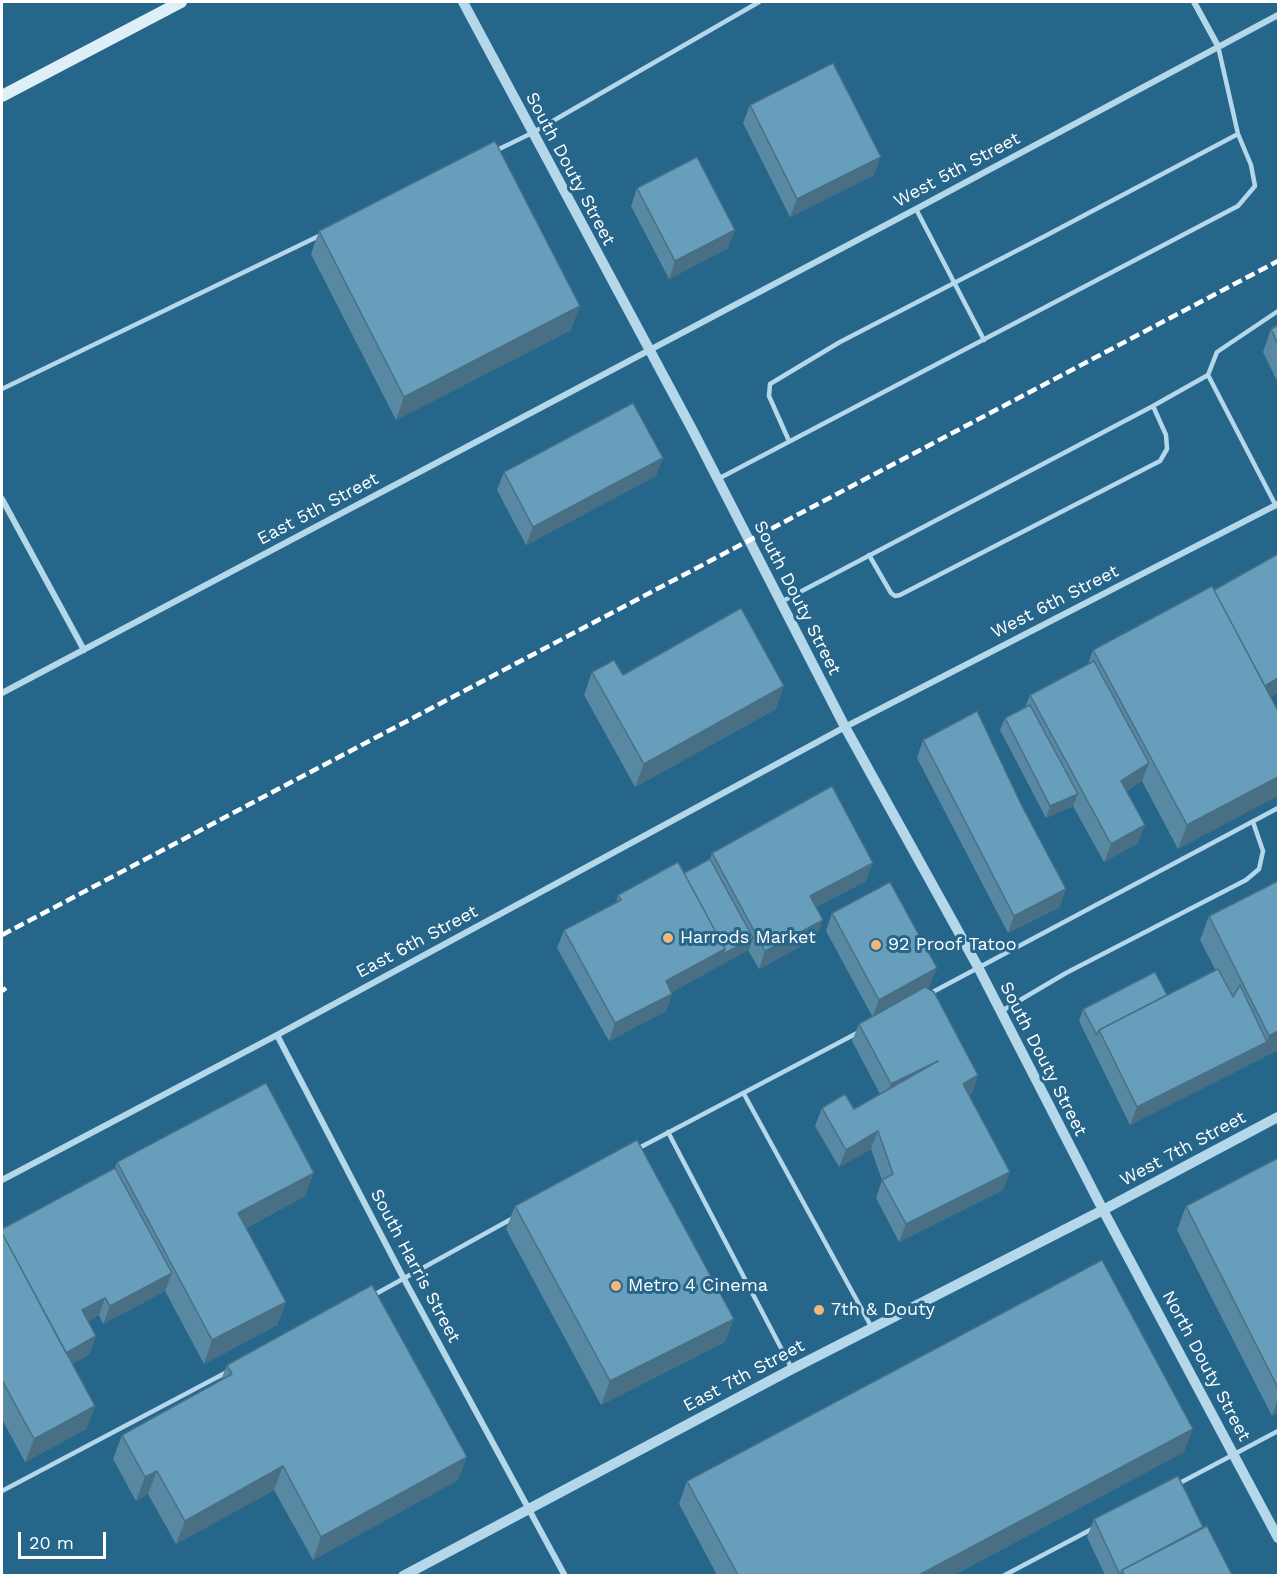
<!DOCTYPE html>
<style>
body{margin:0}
#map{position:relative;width:1280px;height:1577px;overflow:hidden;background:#26668b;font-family:"Work Sans",sans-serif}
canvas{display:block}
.frame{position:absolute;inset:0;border:3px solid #fff;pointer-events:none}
.scale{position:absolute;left:18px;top:1532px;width:88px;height:27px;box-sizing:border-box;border:3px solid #fff;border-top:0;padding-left:8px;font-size:18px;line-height:21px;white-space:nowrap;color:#fff;-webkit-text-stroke:4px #26668b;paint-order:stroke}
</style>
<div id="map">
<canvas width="1280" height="1577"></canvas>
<div class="frame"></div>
<div class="scale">20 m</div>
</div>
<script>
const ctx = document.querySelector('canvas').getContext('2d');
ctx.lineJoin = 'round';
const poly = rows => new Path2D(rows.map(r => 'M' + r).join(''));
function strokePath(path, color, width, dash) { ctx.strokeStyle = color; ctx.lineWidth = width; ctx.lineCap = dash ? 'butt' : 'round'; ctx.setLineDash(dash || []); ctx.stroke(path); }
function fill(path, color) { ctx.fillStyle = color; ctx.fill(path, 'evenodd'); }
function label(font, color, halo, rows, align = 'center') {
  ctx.font = font + ' "Work Sans",sans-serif'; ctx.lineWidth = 6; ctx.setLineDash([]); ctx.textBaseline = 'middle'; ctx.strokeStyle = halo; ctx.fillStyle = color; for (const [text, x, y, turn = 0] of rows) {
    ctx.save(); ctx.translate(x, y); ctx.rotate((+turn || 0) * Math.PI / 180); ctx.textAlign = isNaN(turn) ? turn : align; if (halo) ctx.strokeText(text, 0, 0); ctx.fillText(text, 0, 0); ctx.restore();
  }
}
const service = poly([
 [495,151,532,133,759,2],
 [916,209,984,340],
 [2,389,323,234],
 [789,441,769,396,770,384,840,342,1047,235,1238,134],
 [718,479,1238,206,1255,186,1251,165,1238,134,1218,46],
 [1276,506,1208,375,1217,352,1278,311],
 [869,555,891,593,895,596,900,595,1160,461,1167,449,1166,435,1153,406],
 [781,602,1153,406,1208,375],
 [929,994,1278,808],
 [1000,1012,1066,973,1246,880,1259,869,1263,851,1253,822],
 [744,1094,872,1328],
 [668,1132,792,1369],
 [637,1149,861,1031],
 [372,1296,515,1217],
 [1176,1485,1278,1431],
 [2,1491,227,1372],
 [1003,1576,1094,1528]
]);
const minor = poly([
 [1194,2,1218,46],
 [2,499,84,650],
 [2,693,916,209,1278,15],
 [277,1035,404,1279,565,1576],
 [2,1180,277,1035,845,727,1278,504]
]);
const tertiary = poly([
 [463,2,692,429,845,727,978,967,1103,1210,1278,1538],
 [403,1576,792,1369,1103,1210,1278,1117]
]);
const secondary = poly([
 [2,96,181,2]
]);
const rail = poly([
 [2,935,1278,261],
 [2,991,6,988]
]);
const wall = poly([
 [750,105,874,175,790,217,743,123],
 [637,188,728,248,669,279,631,206],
 [319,231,571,330,396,420,311,254],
 [1278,325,1278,383,1263,352,1271,329],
 [504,472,656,476,526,545,497,490],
 [1093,650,1278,693,1271,697,1178,849,1142,781,1126,791,1138,843,1104,862,1073,806,1046,818,1000,730,1005,718,1025,708,1030,695,1088,664],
 [592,672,623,675,776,709,635,787,584,695],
 [923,740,1060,907,1008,933,917,758],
 [712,853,866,881,816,907,816,938,759,969,748,950,672,992,672,994,666,1011,609,1041,557,948,564,930,616,903,618,895,684,873,710,859],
 [832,913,930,986,927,988,978,1075,972,1093,969,1095,1003,1190,899,1242,876,1198,882,1180,871,1149,839,1167,815,1126,822,1108,854,1109,880,1094,852,1041,859,1024,872,1016,826,931],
 [1209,916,1278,1050,1130,1125,1079,1021,1083,1009,1167,995,1216,971,1200,940],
 [1278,1158,1278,1412,1272,1416,1177,1230,1186,1206],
 [117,1162,305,1196,246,1228,286,1302,277,1325,204,1364,165,1291,103,1324,99,1315,88,1321,90,1354,72,1364,95,1406,86,1429,25,1462,2,1419,2,1229,115,1168],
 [515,1206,725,1342,601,1405,506,1229],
 [227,1365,458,1480,313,1560,274,1490,176,1544,148,1494,136,1501,113,1459,122,1435,221,1380],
 [1184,1452,954,1575,717,1575,679,1504,687,1481],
 [1094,1519,1203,1527,1232,1575,1105,1575,1087,1537]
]);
const shadedWall = poly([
 [881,157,874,175,790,217,797,199],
 [735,230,728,248,669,279,675,261],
 [580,306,571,330,396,420,404,397],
 [663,458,656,476,526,545,533,527],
 [1278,678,1278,693,1256,705,1263,687],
 [784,686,776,709,635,787,644,764],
 [1149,763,1142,781,1114,798,1121,781],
 [1278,777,1278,796,1178,849,1187,825],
 [1078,794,1073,806,1046,818,1050,806],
 [1145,825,1138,843,1104,862,1111,844],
 [873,863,866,881,803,914,810,896],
 [1066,889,1060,907,1008,933,1014,916],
 [823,920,816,938,759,969,765,951],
 [753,938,749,950,659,999,666,981,725,949],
 [937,968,930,986,872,1018,879,1000],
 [672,994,666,1011,609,1041,615,1023],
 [1278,1031,1278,1050,1130,1125,1137,1107,1267,1042,1269,1036],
 [938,1061,885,1102,891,1084],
 [978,1075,972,1093,957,1102,963,1084],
 [878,1131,871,1149,839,1167,846,1150],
 [1010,1172,1003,1190,899,1242,906,1224],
 [314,1173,305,1196,230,1236,238,1213],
 [172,1273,165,1291,103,1324,110,1306],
 [105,1298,99,1315,76,1328,82,1310],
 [286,1302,277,1325,204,1364,212,1340],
 [734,1319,725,1342,601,1405,610,1381],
 [96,1336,90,1354,56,1373,63,1355],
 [1278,1398,1278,1412,1272,1416],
 [95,1406,86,1429,25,1462,34,1439],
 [1193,1429,1184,1452,954,1575,919,1575],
 [467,1457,458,1480,313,1560,321,1537],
 [283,1466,274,1490,176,1544,185,1521],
 [157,1471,148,1494,136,1501,145,1477]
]);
const building = poly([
 [833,63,881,157,797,199,750,105,833,63],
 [495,141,580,306,404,397,319,231,495,141],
 [697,157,735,230,675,261,637,188,697,157],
 [1278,325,1278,344,1271,329,1278,325],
 [633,403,663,458,533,527,504,472,633,403],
 [1278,554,1278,678,1265,686,1214,590,1278,554],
 [1212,586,1278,711,1278,777,1187,825,1093,650,1212,586],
 [741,608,784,686,644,764,592,672,614,660,623,675,741,608],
 [1094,661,1149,763,1121,781,1145,825,1111,844,1030,695,1094,661],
 [1030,705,1078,794,1050,806,1005,718,1030,705],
 [977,711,1022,806,1066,889,1014,916,923,740,977,711],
 [832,786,873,863,810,896,823,920,765,951,712,853,832,786],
 [710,859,753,938,723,954,725,949,684,873,710,859],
 [678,862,725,949,666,981,672,994,615,1023,564,930,621,900,618,895,678,862],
 [1278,881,1278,1031,1269,1036,1209,916,1278,881],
 [890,882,937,968,879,1000,832,913,890,882],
 [1218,969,1233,997,1240,985,1267,1042,1137,1107,1099,1030,1218,969],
 [1155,972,1167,995,1099,1030,1097,1035,1083,1009,1155,972],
 [925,987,934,992,978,1075,963,1084,1010,1172,906,1224,882,1180,893,1174,878,1131,846,1150,822,1108,845,1094,854,1109,938,1061,891,1084,859,1024,925,987],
 [266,1083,314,1173,238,1213,286,1302,212,1340,117,1162,266,1083],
 [637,1140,734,1319,610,1381,515,1206,637,1140],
 [1278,1158,1278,1388,1186,1206,1278,1158],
 [115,1168,172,1273,110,1306,105,1298,82,1310,96,1336,66,1353,2,1233,2,1229,115,1168],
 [2,1233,95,1406,34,1439,2,1380,2,1233],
 [1102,1260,1193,1429,919,1575,738,1575,687,1481,1102,1260],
 [372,1285,467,1457,321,1537,283,1466,185,1521,157,1471,145,1477,122,1435,232,1374,227,1365,372,1285],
 [1178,1476,1203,1527,1122,1570,1120,1575,1094,1519,1178,1476],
 [1207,1526,1232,1575,1124,1575,1122,1570,1207,1526]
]);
const markers = [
 [668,938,6,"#f3b879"],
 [876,945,6,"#f3b879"],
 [616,1286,6,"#f3b879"],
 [819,1310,6,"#f3b879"]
];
const streetNames = [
 ["South Douty Street",570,169,62],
 ["West 5th Street",957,170,-28],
 ["East 5th Street",318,509,-28],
 ["South Douty Street",797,598,63],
 ["West 6th Street",1055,602,-27],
 ["East 6th Street",417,942,-28],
 ["South Douty Street",1043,1059,63],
 ["West 7th Street",1183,1149,-28],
 ["South Harris Street",415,1266,62],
 ["North Douty Street",1206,1366,62],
 ["East 7th Street",744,1376,-28]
];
const poiNames = [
 ["Harrods Market",680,938],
 ["92 Proof Tatoo",888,945],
 ["Metro 4 Cinema",628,1286],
 ["7th & Douty",831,1310]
];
strokePath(service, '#b4d7ea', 4.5);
strokePath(minor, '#b4d7ea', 6);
strokePath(tertiary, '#b4d7ea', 10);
strokePath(secondary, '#dfeff8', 12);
strokePath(rail, '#fff', 4.5, [10, 4.5]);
fill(wall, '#5988a2');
fill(shadedWall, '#486f84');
fill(building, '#679ebc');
strokePath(building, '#486f84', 1.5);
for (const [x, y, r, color] of markers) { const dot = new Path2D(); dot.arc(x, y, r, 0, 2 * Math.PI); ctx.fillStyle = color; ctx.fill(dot); strokePath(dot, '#26668b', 2); }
label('18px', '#fff', '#26668b', streetNames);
label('18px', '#fff', '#26668b', poiNames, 'left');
</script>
